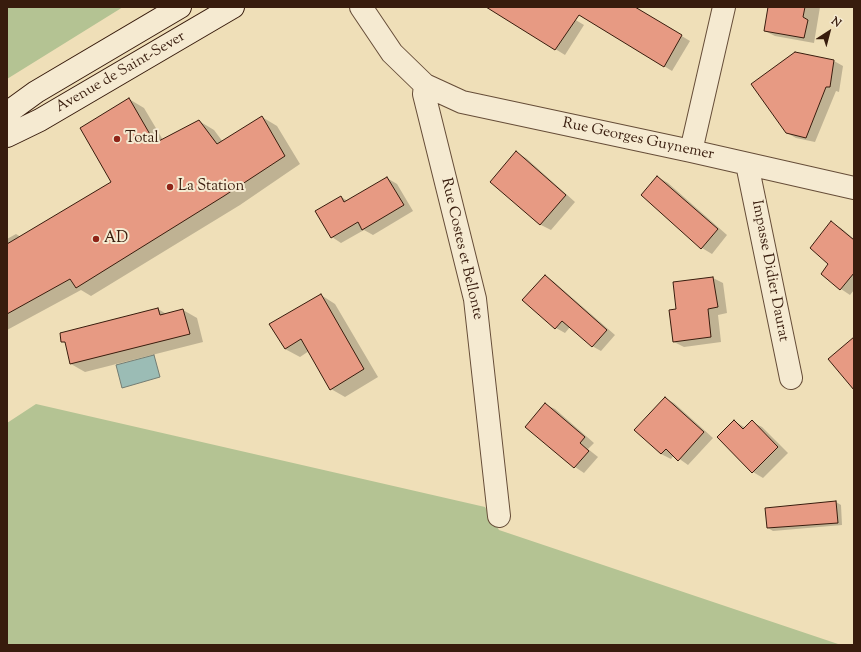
<!DOCTYPE html>
<style>
body{margin:0}
#map{position:relative;width:861px;height:652px;overflow:hidden;background:#efdfb8;font-family:"Sorts Mill Goudy",serif}
canvas{display:block}
.frame{position:absolute;inset:0;border:8px solid #381c0d;pointer-events:none}
.north{position:absolute;left:809px;top:12px;width:40px;height:40px;-webkit-text-stroke:3px #f5ead1;paint-order:stroke;rotate:36deg;font-size:11px;font-weight:700;line-height:16px;text-align:center;color:#381c0d}
.north::after{content:'';display:block;margin:auto;width:14px;height:18px;background:#381c0d;clip-path:polygon(50% 0,100% 100%,50% 72%,0 100%)}
</style>
<div id="map">
<canvas width="861" height="652"></canvas>
<div class="frame"></div>
<div class="north">N</div>
</div>
<script>
const ctx = document.querySelector('canvas').getContext('2d');
ctx.lineJoin = 'round';
function fill(path, color) { ctx.fillStyle = color; ctx.fill(path, 'evenodd'); }
const poly = rows => new Path2D(rows.map(r => 'M' + r).join(''));
function strokePath(path, color, width, dash) { ctx.strokeStyle = color; ctx.lineWidth = width; ctx.lineCap = dash ? 'butt' : 'round'; ctx.setLineDash(dash || []); ctx.stroke(path); }
function label(font, color, halo, rows, align = 'center') {
  ctx.font = font + ' "Sorts Mill Goudy",serif'; ctx.lineWidth = 4; ctx.setLineDash([]); ctx.textBaseline = 'middle'; ctx.strokeStyle = halo; ctx.fillStyle = color; for (const [text, x, y, turn = 0] of rows) {
    ctx.save(); ctx.translate(x, y); ctx.rotate((+turn || 0) * Math.PI / 180); ctx.textAlign = isNaN(turn) ? turn : align; if (halo) ctx.strokeText(text, 0, 0); ctx.fillText(text, 0, 0); ctx.restore();
  }
}
const green = poly([
 [7,7,123,7,7,79],
 [36,404,485,507,499,530,841,645,7,645,7,423]
]);
const water = poly([
 [154,355,160,377,122,388,116,365,154,355]
]);
const shadow = poly([
 [516,7,554,7,584,25,565,55,508,20],
 [568,7,633,7,690,41,672,71],
 [769,7,820,7,814,43,775,36,765,31],
 [795,53,834,61,843,66,839,92,836,91,815,142,796,138,787,133],
 [129,99,144,108,163,140,199,121,214,130,223,142,262,117,277,126,300,164,240,205,91,296,81,290,7,330,7,239,16,234,21,237,112,182],
 [516,152,526,158,575,202,551,230,541,225,491,182],
 [658,177,668,183,727,235,712,254,702,248,642,195],
 [387,178,397,184,413,211,373,235,364,230,341,243,332,237,341,197,348,201],
 [831,223,841,228,854,239,854,290,850,295,841,289,829,264],
 [545,276,553,281,615,335,601,351,592,346,570,327,565,333,556,328,524,300],
 [713,278,723,283,727,313,718,315,721,342,684,347,674,342,677,310,674,283],
 [321,295,335,304,378,377,345,397,331,389,309,351,300,357,285,349],
 [158,309,168,315,183,310,197,318,203,342,85,372,71,364,66,343,62,341],
 [665,398,674,403,713,438,688,465,674,455,671,459,661,454],
 [545,404,555,409,594,443,588,449,598,457,584,473,575,467],
 [734,421,746,428,752,422,762,427,788,453,763,478,753,472,718,437],
 [836,502,841,505,842,525,773,531,768,528,766,509]
]);
const building = poly([
 [486,7,635,7,682,35,664,67,579,15,555,50,486,7],
 [768,7,805,7,803,17,808,20,804,38,764,31,768,7],
 [795,52,834,60,830,87,826,87,806,138,786,133,751,84,795,52],
 [129,98,155,143,199,120,217,144,262,116,285,156,224,196,76,288,70,279,7,314,7,244,111,182,80,128,129,98],
 [516,151,566,195,540,225,490,182,516,151],
 [657,176,718,229,701,249,641,195,657,176],
 [387,177,404,205,362,230,358,222,331,238,315,211,341,196,344,202,387,177],
 [831,221,854,240,854,273,840,290,821,274,828,264,810,248,831,221],
 [545,275,607,330,592,347,562,321,555,329,522,300,545,275],
 [713,277,718,307,708,309,711,337,673,342,669,310,676,309,673,282,713,277],
 [321,294,364,369,330,390,301,339,285,349,269,324,321,294],
 [158,308,160,315,183,309,190,334,70,364,65,342,61,342,60,333,158,308],
 [854,337,854,390,828,359,854,337],
 [665,397,704,432,678,461,666,449,661,454,634,430,665,397],
 [545,403,585,437,580,443,589,451,574,468,525,427,545,403],
 [734,420,743,429,752,420,778,447,752,473,717,437,734,420],
 [836,501,838,523,767,528,765,508,836,501]
]);
const minor = poly([
 [361,7,392,53,425,85,462,102,691,151,854,188],
 [425,85,424,94,475,299,499,516],
 [691,151,724,7],
 [747,164,791,378]
]);
const secondary = poly([
 [7,113,36,92,180,7],
 [7,136,40,120,233,7]
]);
const markers = [
 [117,139,4,"#8f2418"],
 [170,187,4,"#8f2418"],
 [96,239,4,"#8f2418"]
];
const streetNames = [
 ["Avenue de Saint-Sever",121,73,-30],
 ["Rue Georges Guynemer",638,140,12],
 ["Rue Costes et Bellonte",461,249,77],
 ["Impasse Didier Daurat",769,271,79]
];
const poiNames = [
 ["Total",125,139],
 ["La Station",178,187],
 ["AD",104,239]
];
fill(green, '#b4c393');
fill(water, '#9bbcb5');
strokePath(water, '#737c72', 1);
fill(shadow, '#0003');
fill(building, '#e79a83');
strokePath(building, '#381c0d', 1);
strokePath(minor, '#664d38', 24);
strokePath(secondary, '#381c0d', 24);
strokePath(minor, '#f5ead1', 22);
strokePath(secondary, '#f5ead1', 22);
for (const [x, y, r, color] of markers) { const dot = new Path2D(); dot.arc(x, y, r, 0, 2 * Math.PI); ctx.fillStyle = color; ctx.fill(dot); strokePath(dot, '#f5ead1', 1.5); }
label('15px', '#381c0d', '#f5ead1', streetNames);
label('15px', '#381c0d', '#f5ead1', poiNames, 'left');
</script>
